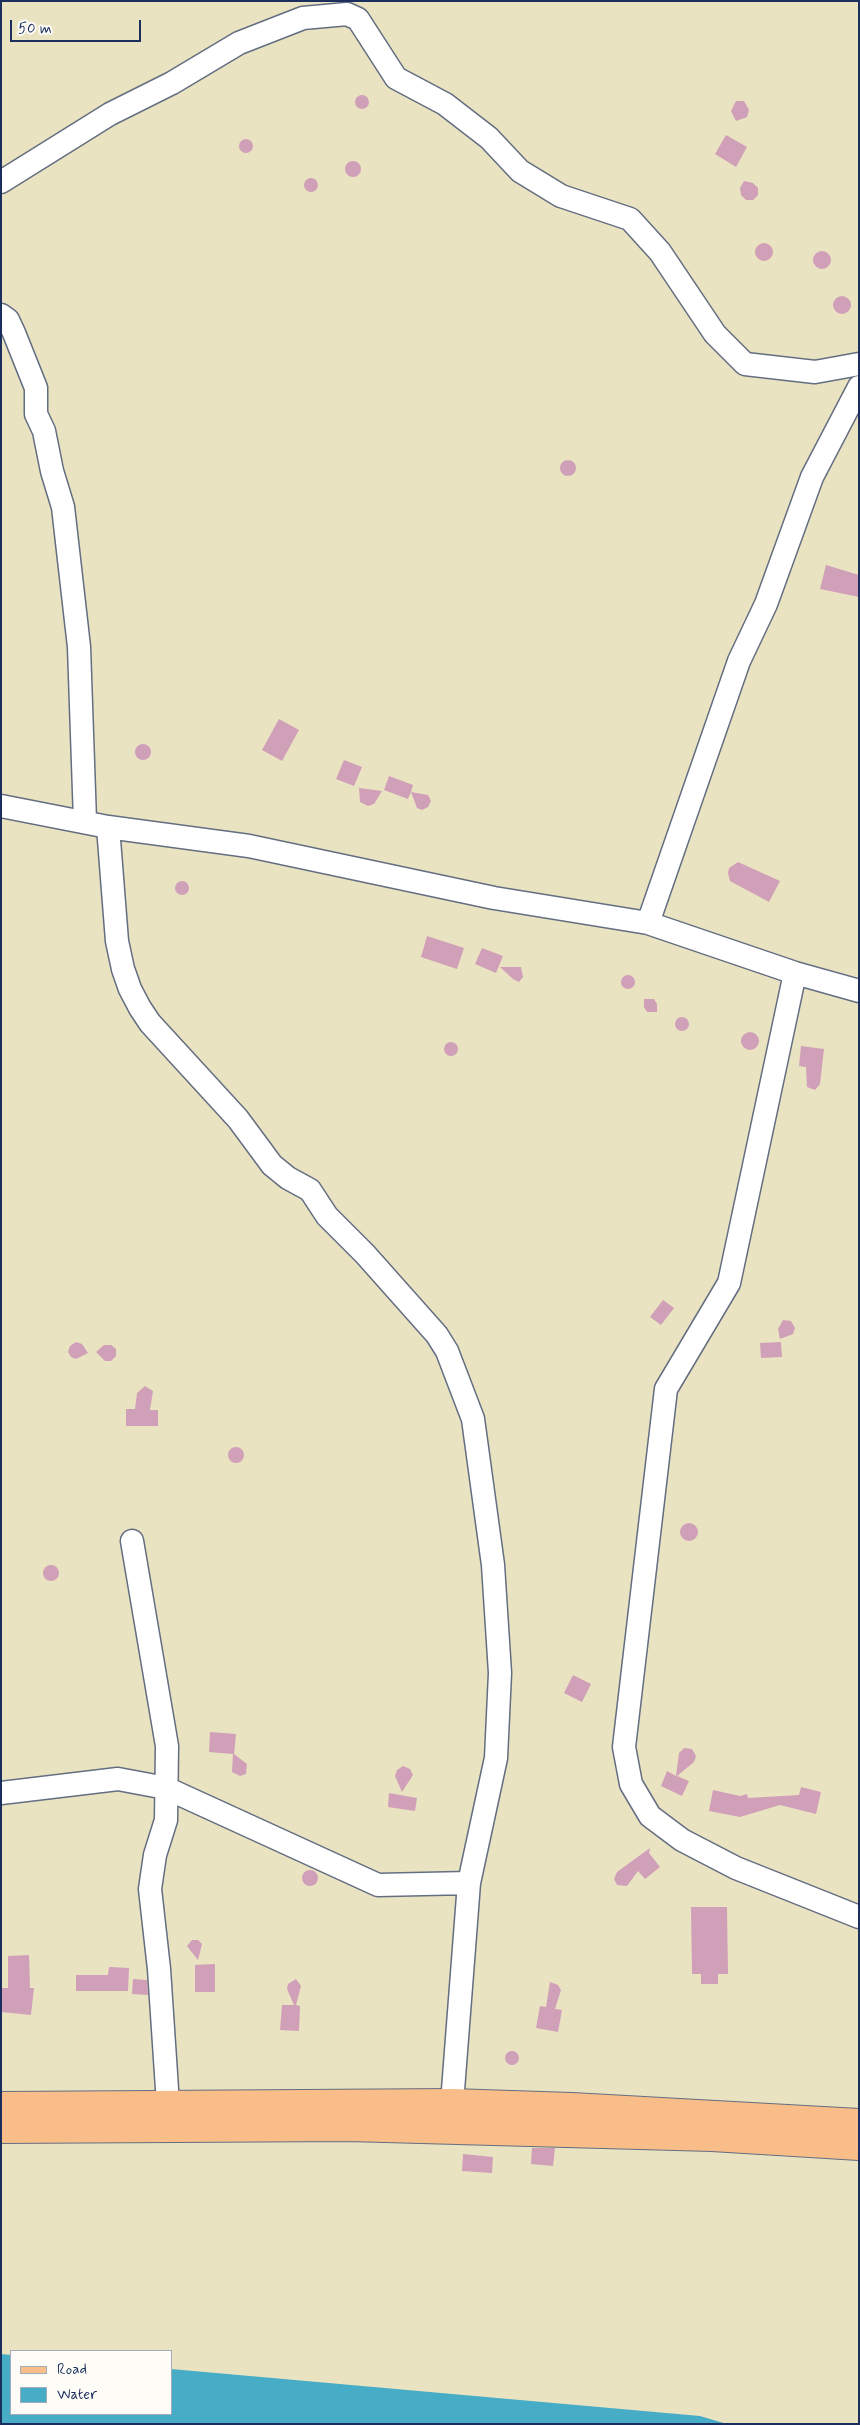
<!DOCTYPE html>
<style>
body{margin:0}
#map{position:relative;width:860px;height:2425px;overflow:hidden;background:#eae3c2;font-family:Mynerve,sans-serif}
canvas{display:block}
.frame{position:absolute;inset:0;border:2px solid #1b2f5e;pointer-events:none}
.legend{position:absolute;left:10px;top:2350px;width:162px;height:65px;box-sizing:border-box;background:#fdfcf7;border:1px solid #a3aaba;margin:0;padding:6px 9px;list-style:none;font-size:15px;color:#1b2f5e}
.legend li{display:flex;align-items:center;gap:10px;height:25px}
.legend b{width:25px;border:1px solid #a3aaba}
.scale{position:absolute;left:10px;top:20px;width:131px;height:22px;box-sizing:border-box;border:2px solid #1b2f5e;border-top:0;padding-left:6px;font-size:15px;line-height:18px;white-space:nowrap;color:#1b2f5e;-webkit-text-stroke:4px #fdfcf7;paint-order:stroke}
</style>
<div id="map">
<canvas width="860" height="2425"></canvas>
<div class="frame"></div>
<ul class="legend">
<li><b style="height:6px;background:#f8bd89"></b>Road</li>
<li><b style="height:14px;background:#47adc6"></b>Water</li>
</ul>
<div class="scale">50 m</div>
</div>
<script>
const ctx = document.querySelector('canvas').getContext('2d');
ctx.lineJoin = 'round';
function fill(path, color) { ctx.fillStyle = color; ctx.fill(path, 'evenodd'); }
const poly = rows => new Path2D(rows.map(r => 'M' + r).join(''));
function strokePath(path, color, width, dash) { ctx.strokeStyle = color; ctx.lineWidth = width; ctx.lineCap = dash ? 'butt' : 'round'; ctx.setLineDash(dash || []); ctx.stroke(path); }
const water = poly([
 [1,2354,11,2355,11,2414,171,2414,171,2369,700,2416,727,2424,1,2424]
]);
const building = poly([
 '355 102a7 7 0 1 1 14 0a7 7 0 1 1-14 0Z',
 [736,101,744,101,749,110,747,117,736,121,731,111],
 [726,135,747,147,736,167,715,154],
 '239 146a7 7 0 1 1 14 0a7 7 0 1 1-14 0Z',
 '345 169a8 8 0 1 1 16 0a8 8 0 1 1-16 0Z',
 '304 185a7 7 0 1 1 14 0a7 7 0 1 1-14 0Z',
 [744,181,753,183,758,188,758,195,753,200,746,200,741,195,740,188],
 '755 252a9 9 0 1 1 18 0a9 9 0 1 1-18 0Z',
 '813 260a9 9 0 1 1 18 0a9 9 0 1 1-18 0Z',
 '833 305a9 9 0 1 1 18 0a9 9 0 1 1-18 0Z',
 '560 468a8 8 0 1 1 16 0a8 8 0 1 1-16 0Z',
 [826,565,859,575,859,597,820,589],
 [279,719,299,730,282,761,262,750],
 '135 752a8 8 0 1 1 16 0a8 8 0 1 1-16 0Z',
 [344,760,362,767,354,786,336,779],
 [389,776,413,785,411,792,428,795,431,801,428,807,422,810,417,808,411,792,408,799,384,790],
 [359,788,382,791,374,804,368,806,360,802],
 [738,862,780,881,769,902,730,881,728,873,729,868],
 '175 888a7 7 0 1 1 14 0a7 7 0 1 1-14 0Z',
 [427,936,464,948,457,969,421,957],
 [482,948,503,956,496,973,475,964],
 [500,967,521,967,523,977,519,982,513,979],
 '621 982a7 7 0 1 1 14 0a7 7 0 1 1-14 0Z',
 [644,999,654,999,657,1004,657,1012,647,1012,644,1007],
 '675 1024a7 7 0 1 1 14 0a7 7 0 1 1-14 0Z',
 '741 1041a9 9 0 1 1 18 0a9 9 0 1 1-18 0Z',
 '444 1049a7 7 0 1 1 14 0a7 7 0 1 1-14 0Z',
 [801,1046,824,1049,820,1084,815,1090,807,1087,806,1067,799,1066],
 [663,1300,674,1308,661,1325,650,1317],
 [783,1320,791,1321,795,1328,793,1334,780,1339,778,1329],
 [76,1342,82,1344,88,1353,76,1359,71,1357,68,1352,70,1346],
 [781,1342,782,1357,761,1358,760,1343],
 [104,1345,111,1345,116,1349,116,1356,111,1361,105,1361,96,1352],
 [145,1386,153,1391,150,1410,158,1410,158,1426,126,1426,126,1409,135,1409,137,1393],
 '228 1455a8 8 0 1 1 16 0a8 8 0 1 1-16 0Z',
 '680 1532a9 9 0 1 1 18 0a9 9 0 1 1-18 0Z',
 '43 1573a8 8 0 1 1 16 0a8 8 0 1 1-16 0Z',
 [573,1675,591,1684,582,1702,564,1693],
 [210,1732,236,1734,234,1754,247,1764,246,1774,240,1776,232,1772,233,1754,209,1752],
 [684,1748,692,1749,696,1756,694,1762,677,1776,689,1781,682,1796,661,1786,667,1771,676,1776,679,1753],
 [403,1766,410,1769,413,1775,402,1792,395,1776,397,1770],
 [801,1787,821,1792,816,1814,780,1805,740,1817,709,1811,713,1790,740,1796,747,1794,748,1798,799,1795],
 [389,1793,417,1798,415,1811,388,1807],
 [650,1848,649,1853,660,1867,645,1879,638,1871,627,1886,617,1885,614,1879,617,1872],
 '302 1878a8 8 0 1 1 16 0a8 8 0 1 1-16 0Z',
 [691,1907,727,1907,728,1974,718,1974,718,1984,701,1984,701,1974,692,1974],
 [192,1940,198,1940,202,1944,198,1960,187,1946],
 [29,1955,30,1988,34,1988,31,2015,1,2012,1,1988,8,1988,8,1956],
 [215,1964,215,1992,195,1992,195,1965],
 [109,1967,129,1968,128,1991,76,1991,76,1975,108,1975],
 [133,1979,147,1980,148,1995,132,1994],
 [296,1979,301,1986,296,2005,300,2006,299,2031,280,2030,282,2005,294,2005,287,1989,288,1984],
 [550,1982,558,1985,561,1990,555,2009,562,2010,558,2032,536,2028,540,2006,546,2007],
 '505 2058a7 7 0 1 1 14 0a7 7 0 1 1-14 0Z',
 [532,2148,555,2148,553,2166,531,2164],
 [463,2154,493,2157,492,2173,462,2171]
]);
const minor = poly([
 [1,182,110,114,172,83,239,43,303,18,347,14,358,19,396,78,445,104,489,138,520,171,561,196,630,219,660,252,715,334,745,364,815,372,859,364],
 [1,315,8,320,14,333,36,388,36,414,44,431,52,471,63,507,79,647,85,821],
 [1,806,108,827,249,846,494,898,648,923,795,973,859,991],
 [108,827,117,941,123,969,130,989,140,1008,150,1023,238,1119,272,1165,288,1178,310,1190,327,1216,365,1254,437,1335,447,1351,473,1419,493,1565,500,1673,496,1758,469,1883,452,2103,454,2119],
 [648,923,739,661,766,604,812,477,859,387],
 [795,973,729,1283,666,1389,624,1747,631,1784,650,1816,682,1840,736,1868,859,1917],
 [132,1541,167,1746,166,1820,155,1855,150,1889,159,1969,168,2104],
 [1,1793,118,1779,166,1788,378,1885,469,1883]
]);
const major = poly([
 [1,2106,452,2103,572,2107,859,2123],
 [1,2129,348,2127,712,2137,859,2146]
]);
fill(water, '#47adc6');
fill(building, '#d09fb8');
strokePath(minor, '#636e81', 25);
strokePath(major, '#636e81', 30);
strokePath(minor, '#fff', 22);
strokePath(major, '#f8bd89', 28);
</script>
